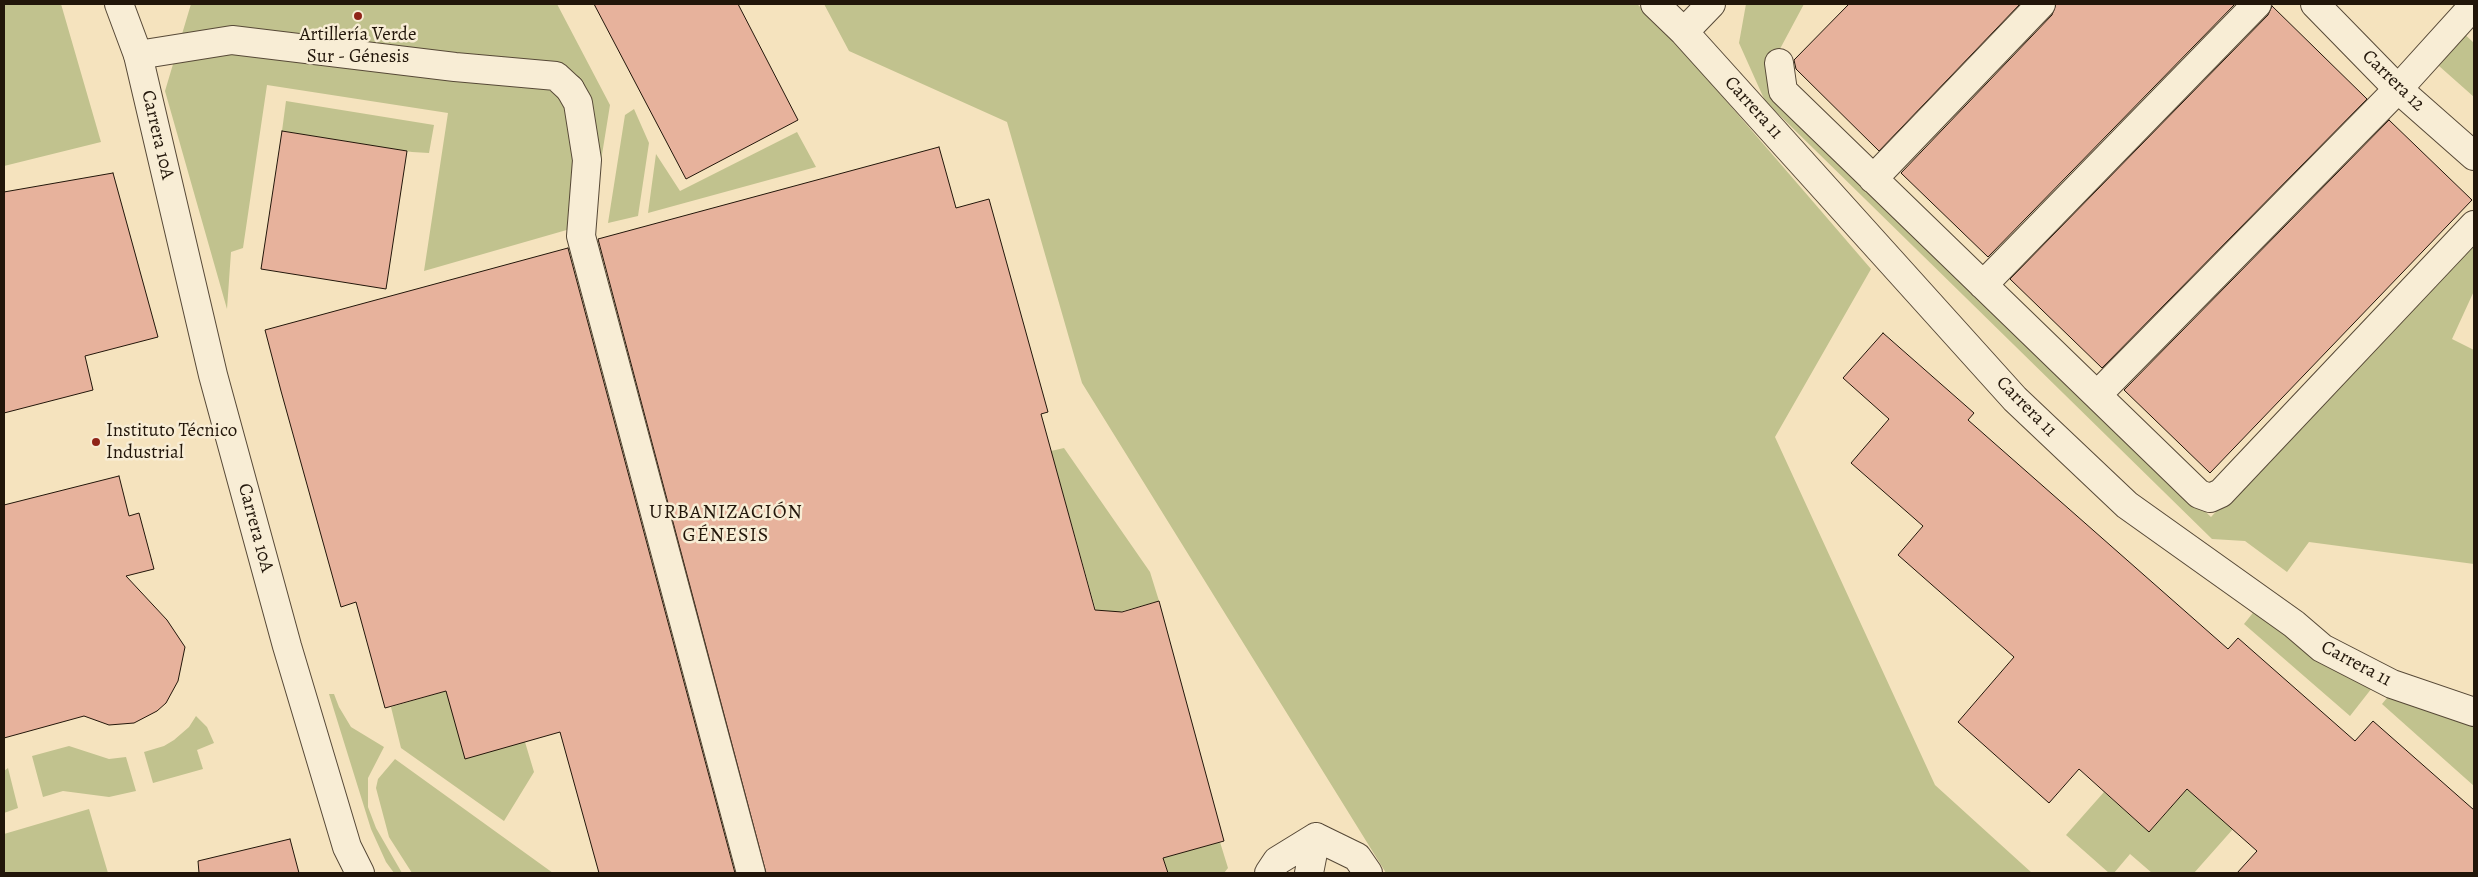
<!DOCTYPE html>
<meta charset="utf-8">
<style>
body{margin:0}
#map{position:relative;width:2478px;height:877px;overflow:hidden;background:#f5e3be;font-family:Alegreya,serif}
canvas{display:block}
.frame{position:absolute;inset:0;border:5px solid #22160a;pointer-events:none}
</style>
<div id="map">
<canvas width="2478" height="877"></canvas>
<div class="frame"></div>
</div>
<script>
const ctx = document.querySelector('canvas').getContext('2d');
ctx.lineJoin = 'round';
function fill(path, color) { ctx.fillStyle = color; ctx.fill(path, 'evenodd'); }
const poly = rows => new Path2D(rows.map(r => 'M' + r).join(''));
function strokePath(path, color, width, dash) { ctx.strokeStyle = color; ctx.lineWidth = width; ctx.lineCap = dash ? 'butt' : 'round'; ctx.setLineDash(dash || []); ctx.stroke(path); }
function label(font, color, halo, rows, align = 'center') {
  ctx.font = font + ' Alegreya,serif'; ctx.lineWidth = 5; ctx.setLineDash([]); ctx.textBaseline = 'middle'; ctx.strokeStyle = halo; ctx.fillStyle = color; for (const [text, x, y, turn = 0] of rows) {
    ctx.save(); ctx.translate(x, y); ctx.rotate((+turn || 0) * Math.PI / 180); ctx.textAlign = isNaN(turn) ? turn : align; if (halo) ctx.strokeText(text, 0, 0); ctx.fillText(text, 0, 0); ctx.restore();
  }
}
const green = poly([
 [4,4,61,4,101,142,4,166],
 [191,4,557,4,610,105,591,223,424,271,448,113,267,85,243,248,231,252,227,309,165,91],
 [824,4,1637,4,1666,31,1871,269,1775,437,1935,785,2032,873,1386,873,1082,383,1007,122,849,51],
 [1746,4,1804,4,1773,62,1776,95,2211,517,2474,233,2474,291,2452,339,2474,350,2474,564,2309,542,2287,572,2245,541,2212,539,1765,101,1739,43],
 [2459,29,2474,43,2474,97,2430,58],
 [286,101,434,125,429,153,412,152,282,131],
 [634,109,649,143,638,216,608,223,625,115],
 [797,132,816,167,648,213,656,154,680,191],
 [1064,448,1150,572,1159,601,1098,618,1051,451],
 [2256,609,2379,679,2350,716,2244,624],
 [446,691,525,742,534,772,504,821,401,748,391,707],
 [2391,693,2474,725,2474,786,2382,704],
 [329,694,334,694,339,707,351,727,384,747,368,778,368,807,376,828,402,873,394,873,386,862,371,829],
 [196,716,207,727,214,743,197,750,203,769,153,783,144,752,164,746,174,740,189,727],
 [69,746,109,759,126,757,136,791,109,797,63,791,43,797,32,756],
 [2142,748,2233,829,2194,873,2152,873,2130,854,2114,873,2109,873,2066,835,2104,792,2149,832,2168,811],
 [395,759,553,873,412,873,389,837,376,788,378,779],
 [8,768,18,808,4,813,4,771],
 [89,809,108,873,4,873,4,834],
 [1220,842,1228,868,1224,873,1168,873,1163,858]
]);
const building = poly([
 [594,4,738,4,798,120,686,179,594,4],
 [1849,4,2020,4,1879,151,1796,69,1794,60,1849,4],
 [2056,4,2235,4,1988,257,1901,173,2052,15,2056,4],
 [2272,6,2367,99,2102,368,2010,279,2268,15,2272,6],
 [2389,120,2472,200,2210,473,2124,390,2389,120],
 [282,131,407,151,386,289,261,269,282,131],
 [939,147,956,208,989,199,1048,412,1041,414,1095,610,1122,612,1159,601,1224,841,1163,858,1168,873,766,873,598,239,939,147],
 [113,173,158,337,85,356,93,390,4,413,4,192,113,173],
 [568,248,735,873,599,873,560,732,465,759,446,691,385,708,356,602,341,607,281,391,265,330,568,248],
 [1883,333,1974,413,1968,420,2228,649,2238,638,2355,741,2373,721,2474,810,2474,873,2237,873,2257,851,2187,789,2149,832,2079,769,2049,803,1958,722,2014,657,1898,555,1923,526,1851,463,1889,419,1843,378,1883,333],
 [119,476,129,516,139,513,154,569,126,576,167,620,185,647,178,681,166,703,157,711,134,723,109,725,84,716,4,738,4,505,119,476],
 [290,839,299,873,199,873,198,861,290,839]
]);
const pedestrian = poly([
 [1779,63,1783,91,2199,494,2210,498,2221,493,2474,225],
 [570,89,578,103,587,160,581,236,751,873],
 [1873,179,2041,4],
 [1983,285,2257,4],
 [2097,395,2398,89,2474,5]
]);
const minor = poly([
 [1655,4,1684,32,2015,399,2127,505,2294,624,2322,648,2392,684,2474,712],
 [2315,4,2398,89,2474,156],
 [1684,32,1711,4],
 [138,55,232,40,455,67,556,76,570,89],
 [1316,837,1357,857,1368,873],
 [1269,873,1277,861,1316,837],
 [1309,873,1316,837]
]);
const tertiary = poly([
 [119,4,138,55,213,375,287,646,347,847,360,873]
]);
const markers = [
 [358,16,5,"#8f2418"],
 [96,442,5,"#8f2418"]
];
const poiNames = [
 ["Artillería Verde",358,35],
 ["Sur - Génesis",358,57],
 ["Instituto Técnico",106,431,"left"],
 ["Industrial",106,453,"left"]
];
const streetNames = [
 ["Carrera 12",2393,81,44],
 ["Carrera 11",1753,108,48],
 ["Carrera 10A",157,135,77],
 ["Carrera 11",2026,407,45],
 ["Carrera 10A",255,528,75],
 ["Carrera 11",2356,664,28]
];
const neighbourhoodNames = [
 ["URBANIZACIÓN",726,513],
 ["GÉNESIS",726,536]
];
fill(green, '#c1c28e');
fill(building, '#e7b29c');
strokePath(building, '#22160a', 1);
strokePath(pedestrian, '#574937', 30);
strokePath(minor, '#574937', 30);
strokePath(tertiary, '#574937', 30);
strokePath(pedestrian, '#f8edd5', 28);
strokePath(minor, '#f8edd5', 28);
strokePath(tertiary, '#f8edd5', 28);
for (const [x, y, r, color] of markers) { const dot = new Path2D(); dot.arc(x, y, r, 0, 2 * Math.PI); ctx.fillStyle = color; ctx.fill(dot); strokePath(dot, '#f8edd5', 2); }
label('19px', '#22160a', '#f8edd5', poiNames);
label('19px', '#22160a', '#f8edd5', streetNames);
ctx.letterSpacing = '1px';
label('20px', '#22160a', '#f8edd5', neighbourhoodNames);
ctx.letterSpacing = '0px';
</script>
